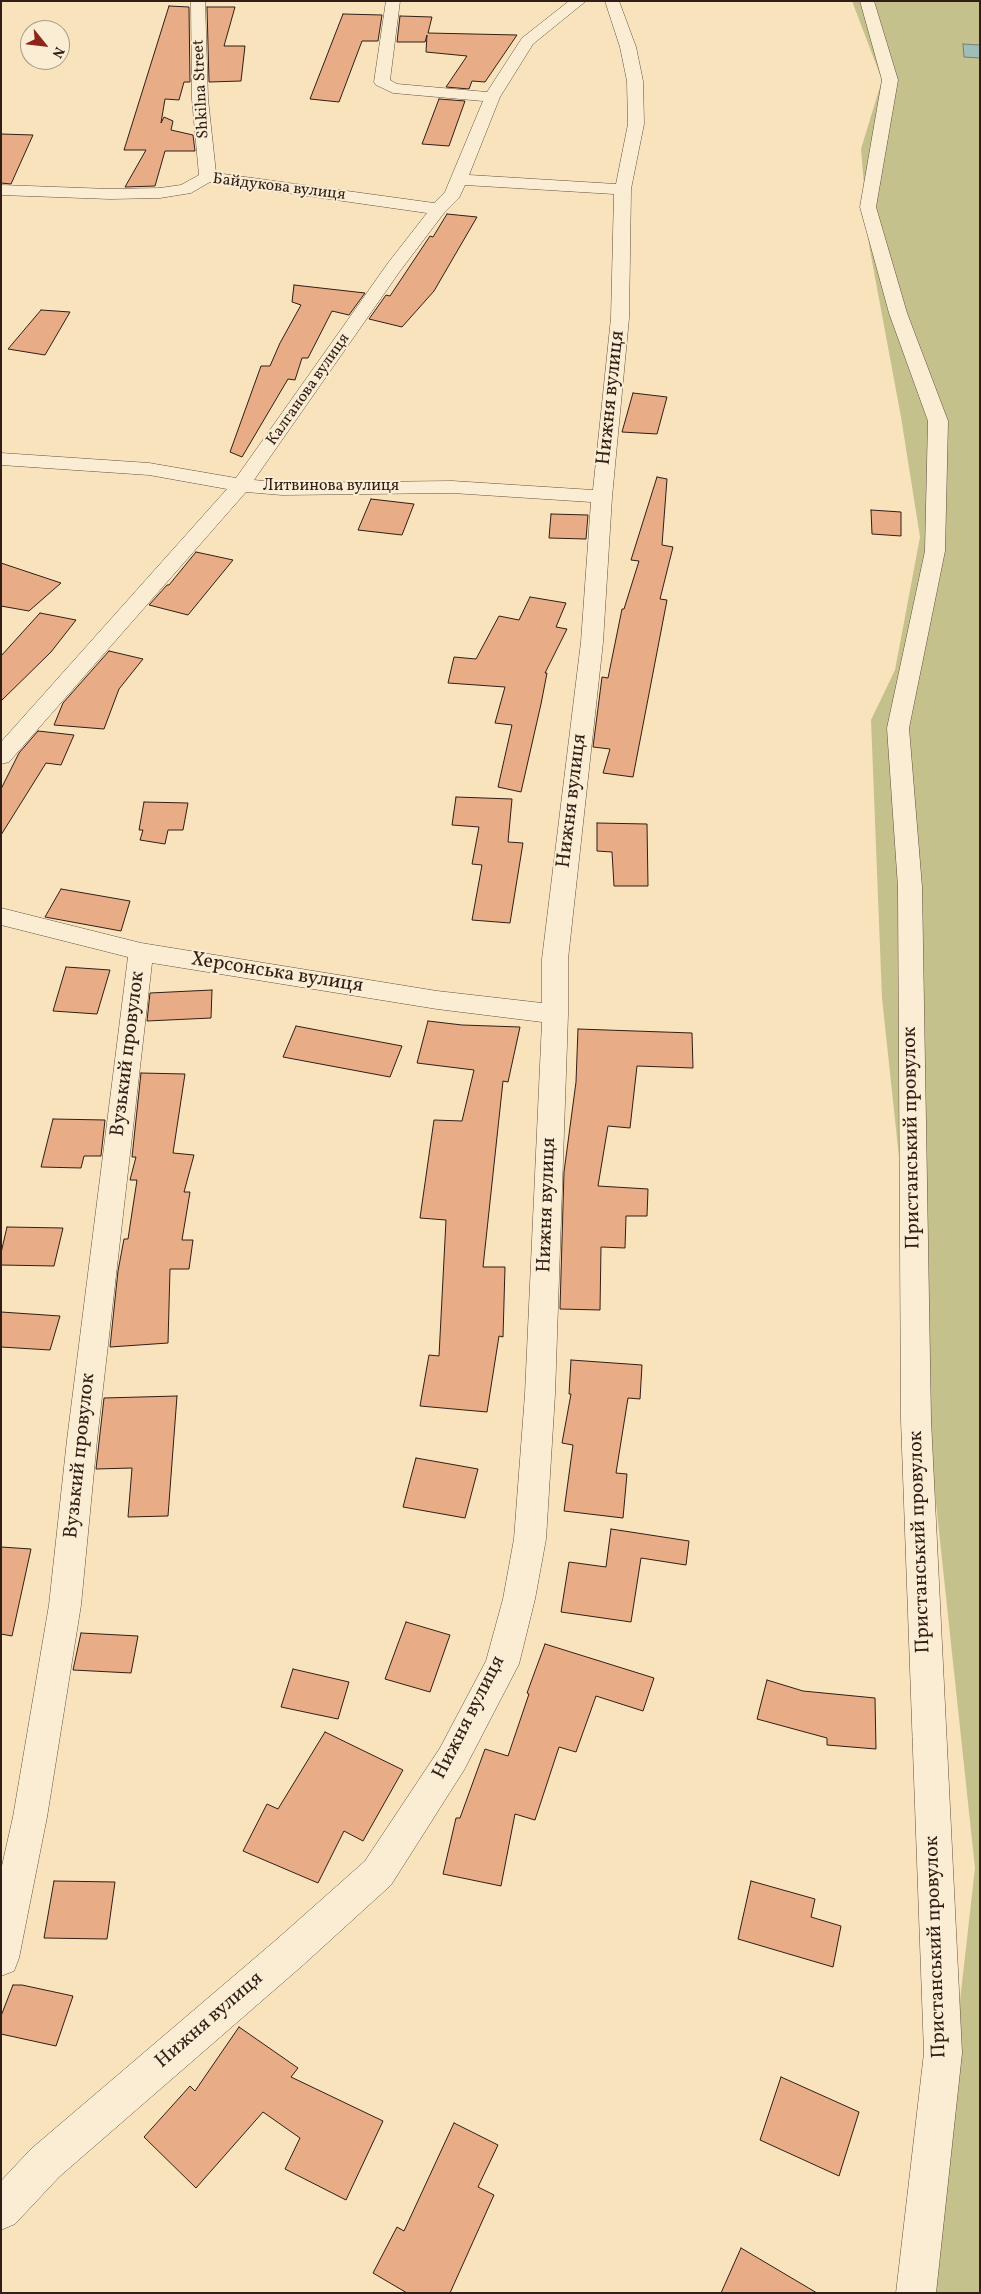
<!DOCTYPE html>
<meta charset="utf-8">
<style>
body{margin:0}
#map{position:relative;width:981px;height:2294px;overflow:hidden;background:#f9e3bc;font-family:Vollkorn,serif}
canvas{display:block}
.frame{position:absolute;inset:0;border:2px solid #301e17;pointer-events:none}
.north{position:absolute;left:20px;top:20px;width:50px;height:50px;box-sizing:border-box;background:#fbedd3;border:1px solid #aa9a88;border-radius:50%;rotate:119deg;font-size:14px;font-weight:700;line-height:20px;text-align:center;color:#301e17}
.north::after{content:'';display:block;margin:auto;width:18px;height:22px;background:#8f2418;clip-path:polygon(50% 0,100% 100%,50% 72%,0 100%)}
</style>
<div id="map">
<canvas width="981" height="2294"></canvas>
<div class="frame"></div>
<div class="north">N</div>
</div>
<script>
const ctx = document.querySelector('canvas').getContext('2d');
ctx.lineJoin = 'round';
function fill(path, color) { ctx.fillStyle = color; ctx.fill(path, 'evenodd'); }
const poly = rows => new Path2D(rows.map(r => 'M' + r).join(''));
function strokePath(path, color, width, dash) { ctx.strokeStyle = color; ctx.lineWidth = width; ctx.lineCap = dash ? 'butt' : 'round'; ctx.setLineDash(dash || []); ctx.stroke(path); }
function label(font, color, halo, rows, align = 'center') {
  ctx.font = font + ' Vollkorn,serif'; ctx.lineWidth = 4; ctx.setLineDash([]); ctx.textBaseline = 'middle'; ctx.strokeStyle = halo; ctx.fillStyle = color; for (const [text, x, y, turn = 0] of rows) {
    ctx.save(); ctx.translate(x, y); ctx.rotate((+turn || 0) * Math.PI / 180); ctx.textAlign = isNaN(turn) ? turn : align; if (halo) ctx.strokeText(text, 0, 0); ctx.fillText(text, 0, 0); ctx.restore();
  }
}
const green = poly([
 [852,1,980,1,980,45,963,44,964,57,980,58,980,2293,927,2293,975,1868,882,998,871,720,895,670,920,537,901,417,869,245,861,149,882,80]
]);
const water = poly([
 [963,44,980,45,980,58,964,57,963,44]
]);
const building = poly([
 [169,6,189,7,190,82,184,82,179,100,165,99,161,123,164,117,173,121,171,130,193,135,195,151,165,151,155,186,125,187,146,150,124,150,169,6],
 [207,7,235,7,224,46,245,46,241,81,209,82,207,7],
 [343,14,382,15,378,41,362,41,339,102,310,99,343,14],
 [400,16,432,17,428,33,517,35,485,82,472,81,469,89,446,87,467,56,426,52,427,35,425,42,397,42,400,16],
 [439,99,465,101,449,146,422,144,439,99],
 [1,134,33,135,11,184,1,183,1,134],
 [447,214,477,217,434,291,402,327,369,319,386,295,390,296,430,236,433,237,447,214],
 [294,285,365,293,349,315,332,311,308,358,302,358,295,380,288,379,242,457,230,452,261,366,270,366,280,343,301,305,292,302,294,285],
 [41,310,70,312,45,355,8,349,41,310],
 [633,393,667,397,657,434,622,432,633,393],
 [657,477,667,479,662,545,673,547,660,599,667,600,633,777,603,773,610,749,593,747,602,677,608,678,622,609,624,609,639,561,631,560,657,477],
 [371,499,414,504,402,535,358,530,371,499],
 [871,510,901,512,901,536,872,534,871,510],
 [551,514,588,515,586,539,549,538,551,514],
 [196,552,233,560,188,615,149,605,167,585,169,585,196,552],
 [1,563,61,583,29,611,1,606,1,563],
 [530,597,566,603,556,627,567,629,545,673,547,673,541,704,521,792,498,787,512,725,495,723,505,687,448,683,454,657,476,659,499,616,519,620,530,597],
 [40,613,76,620,51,652,1,701,1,656,40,613],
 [109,651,143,659,119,689,104,729,54,725,63,703,109,651],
 [38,731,74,735,61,765,46,763,1,835,1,789,19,753,38,731],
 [456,797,512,799,508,842,523,843,510,923,472,920,482,865,472,864,479,827,452,825,456,797],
 [144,802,188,803,183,830,168,830,165,844,140,840,143,830,139,830,144,802],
 [597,823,647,824,648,886,614,886,612,852,597,851,597,823],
 [61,889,130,901,121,931,45,917,61,889],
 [66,967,110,970,97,1014,53,1011,66,967],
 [212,990,211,1018,147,1021,150,993,212,990],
 [428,1021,462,1025,520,1027,508,1082,503,1081,483,1267,505,1267,503,1337,499,1336,487,1412,420,1406,429,1355,439,1356,446,1220,420,1218,434,1120,462,1121,474,1070,417,1063,428,1021],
 [296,1026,402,1046,390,1077,283,1057,296,1026],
 [578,1029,692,1033,693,1068,637,1066,630,1128,608,1126,598,1186,648,1189,647,1216,626,1216,625,1248,601,1247,600,1310,560,1309,564,1172,576,1082,578,1029],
 [141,1073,185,1074,173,1153,194,1155,184,1192,190,1192,182,1240,193,1240,189,1269,170,1269,168,1343,110,1347,118,1271,124,1239,128,1239,137,1180,130,1180,136,1157,132,1157,141,1073],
 [53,1119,105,1120,101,1156,84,1156,81,1168,41,1167,53,1119],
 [7,1227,63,1228,54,1266,1,1265,1,1253,7,1227],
 [1,1312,60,1316,50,1350,1,1347,1,1312],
 [571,1360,642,1365,640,1399,628,1398,616,1473,627,1474,623,1518,564,1511,573,1445,562,1443,571,1394,569,1394,571,1360],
 [177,1396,168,1516,128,1517,132,1468,96,1469,104,1398,177,1396],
 [416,1458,478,1469,465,1518,403,1507,416,1458],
 [611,1529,689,1541,686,1565,641,1558,631,1622,561,1612,569,1562,606,1567,611,1529],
 [1,1547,31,1549,12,1636,1,1634,1,1547],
 [406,1622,450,1635,430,1692,385,1679,406,1622],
 [81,1633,138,1636,131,1673,73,1670,81,1633],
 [545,1644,654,1678,643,1711,596,1696,576,1752,559,1747,535,1820,515,1814,501,1886,443,1874,456,1818,460,1818,485,1749,508,1756,529,1694,527,1693,545,1644],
 [293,1669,349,1682,338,1719,281,1707,293,1669],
 [767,1680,803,1691,875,1698,876,1749,827,1745,827,1738,757,1719,767,1680],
 [325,1732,403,1770,363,1841,344,1831,318,1883,243,1851,267,1804,278,1809,325,1732],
 [54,1881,115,1882,107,1939,44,1938,54,1881],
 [751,1881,815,1899,811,1917,841,1926,833,1967,738,1939,751,1881],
 [13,1985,22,1985,73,1996,56,2046,1,2034,1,2016,13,1985],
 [239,2027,298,2068,291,2077,383,2121,346,2200,285,2169,300,2138,263,2112,196,2188,144,2137,190,2086,195,2091,239,2027],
 [781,2077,859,2112,839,2176,760,2140,781,2077],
 [454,2123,498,2145,478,2187,494,2195,450,2293,407,2293,373,2273,397,2227,404,2231,454,2123],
 [741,2248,817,2293,721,2293,741,2248]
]);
const minor = poly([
 [191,1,205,1,208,99,216,173,434,203,445,192,483,101,393,93,376,85,374,82,386,1,400,1,390,80,397,84,487,92,522,38,569,1,586,1,533,44,500,97,469,175,616,184,628,124,627,81,620,47,605,1,619,1,636,47,643,81,644,124,631,189,629,318,612,497,603,642,568,959,568,1014,555,1394,546,1539,535,1599,519,1664,464,1770,391,1885,302,1966,59,2177,15,2224,1,2230,1,2181,31,2149,276,1940,365,1861,440,1748,486,1661,503,1599,514,1539,525,1394,542,1022,437,1009,152,963,97,1440,81,1605,47,1817,19,1958,14,1971,1,1976,1,1870,13,1817,49,1605,67,1440,128,957,1,925,1,908,141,943,437,991,542,1003,542,959,581,642,591,502,452,493,282,495,246,492,9,762,1,764,1,742,227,489,149,475,1,465,1,453,149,463,236,478,388,263,427,213,210,182,191,193,160,198,110,199,1,195,1,185,110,189,160,188,181,185,199,175,192,99,191,1],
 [465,185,614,194,611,318,593,490,452,481,282,483,254,480,400,271,444,213,459,198,465,185],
 [860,1,874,1,898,80,876,207,907,313,948,421,945,551,909,728,922,887,931,1420,962,2053,936,2293,896,2293,924,2053,901,1420,898,887,887,728,925,551,928,421,889,313,860,207,882,80,860,1]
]);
const farStreetnames = [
 ["Shkilna Street",202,89,-93],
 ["Байдукова вулиця",279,188,7],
 ["Калганова вулиця",309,390,-55],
 ["Литвинова вулиця",331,487]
];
const streetNames = [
 ["Нижня вулиця",612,398,-84],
 ["Нижня вулиця",573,801,-83],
 ["Херсонська вулиця",277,974,9],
 ["Вузький провулок",129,1054,-83],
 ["Пристанський провулок",913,1138,-91],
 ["Нижня вулиця",548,1205,-88],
 ["Вузький провулок",81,1456,-84],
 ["Пристанський провулок",921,1542,-92],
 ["Нижня вулиця",470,1718,-63],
 ["Пристанський провулок",937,1947,-92],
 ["Нижня вулиця",210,2021,-41]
];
fill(green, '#c5c18c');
fill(water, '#a0bdb8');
strokePath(water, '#737d78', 1);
fill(building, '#e8ad87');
strokePath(building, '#301e17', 1);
strokePath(minor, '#624f40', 1);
fill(minor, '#fbedd3');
label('16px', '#301e17', '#fbedd3', farStreetnames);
label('20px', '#301e17', '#fbedd3', streetNames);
</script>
